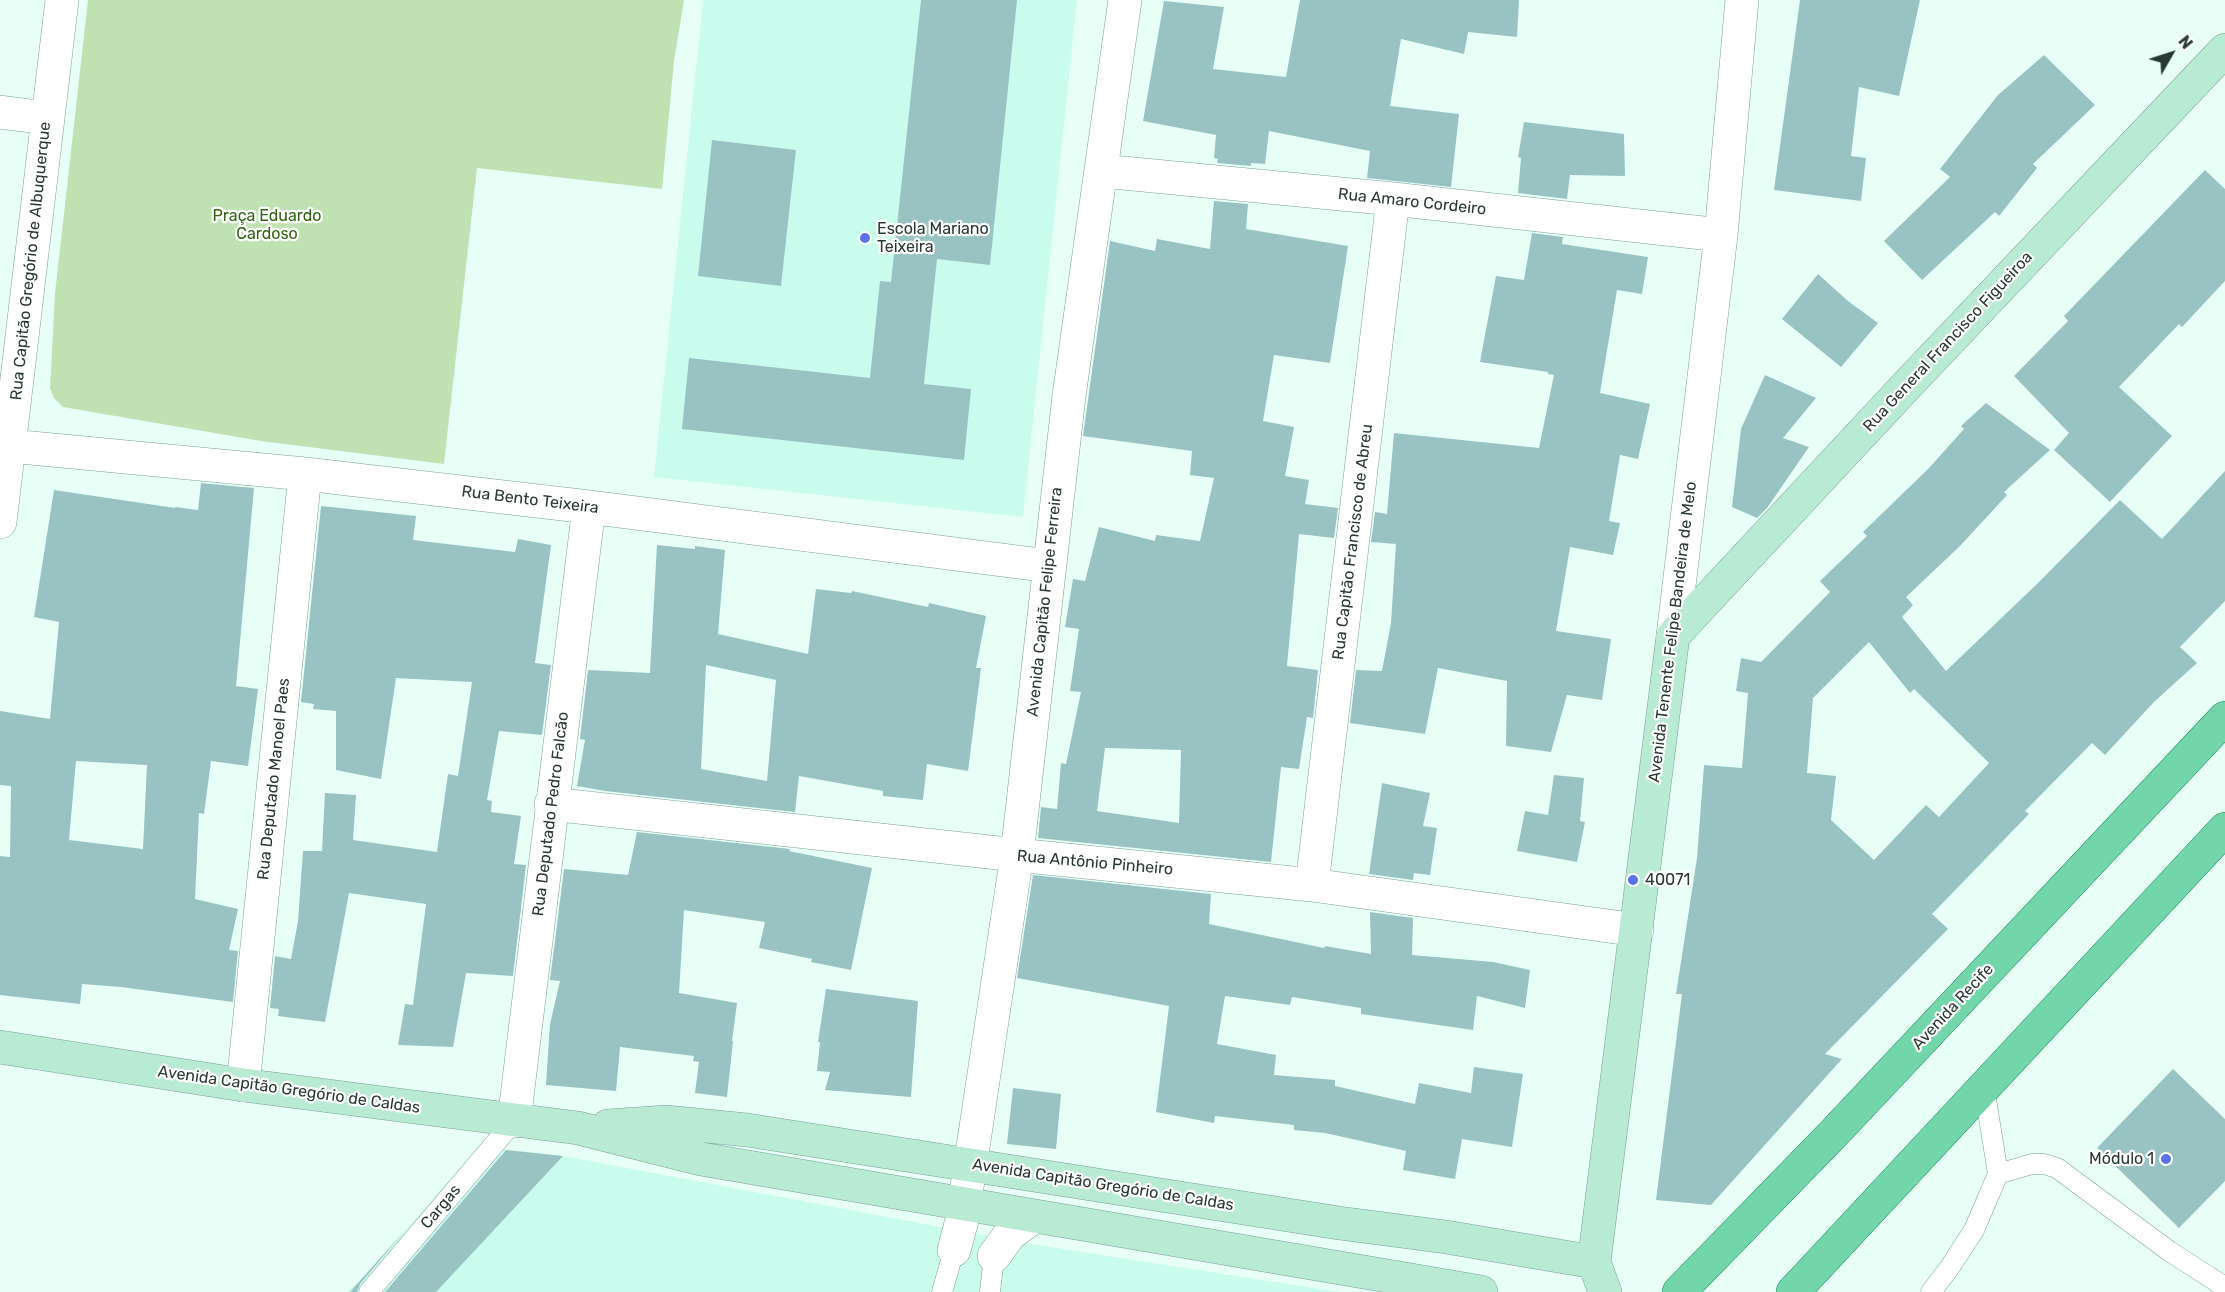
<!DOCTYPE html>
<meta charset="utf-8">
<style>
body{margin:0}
#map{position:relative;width:2225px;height:1292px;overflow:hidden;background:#e7fff7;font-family:Rubik,sans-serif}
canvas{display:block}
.north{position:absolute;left:2141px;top:24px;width:60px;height:60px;-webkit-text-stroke:4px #fff;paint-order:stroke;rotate:51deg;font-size:16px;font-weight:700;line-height:24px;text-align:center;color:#283833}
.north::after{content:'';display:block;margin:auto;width:21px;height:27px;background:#283833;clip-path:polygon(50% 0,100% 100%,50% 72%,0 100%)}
</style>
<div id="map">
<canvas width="2225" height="1292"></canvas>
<div class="north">N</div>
</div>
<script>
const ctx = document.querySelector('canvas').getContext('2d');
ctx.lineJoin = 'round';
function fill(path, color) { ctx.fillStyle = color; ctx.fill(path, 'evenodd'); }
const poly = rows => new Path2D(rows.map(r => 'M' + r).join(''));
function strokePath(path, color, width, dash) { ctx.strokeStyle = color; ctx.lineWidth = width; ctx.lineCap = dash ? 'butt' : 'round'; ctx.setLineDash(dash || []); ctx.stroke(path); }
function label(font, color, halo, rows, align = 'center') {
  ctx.font = font + ' Rubik,sans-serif'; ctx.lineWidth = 4.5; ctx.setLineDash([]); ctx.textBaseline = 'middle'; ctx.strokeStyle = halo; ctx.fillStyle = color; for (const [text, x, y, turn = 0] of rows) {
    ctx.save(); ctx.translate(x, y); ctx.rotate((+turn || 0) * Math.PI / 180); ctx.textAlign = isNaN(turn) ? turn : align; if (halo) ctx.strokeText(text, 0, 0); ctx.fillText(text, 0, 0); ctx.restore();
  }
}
const built = poly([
 [703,0,1077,0,1023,517,654,477],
 [479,1146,563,1156,1031,1244,1339,1292,348,1292,377,1263]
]);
const green = poly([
 [88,0,684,0,674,61,662,189,477,168,444,464,261,441,63,407,54,398,50,388,55,293]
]);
const building = poly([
 [921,0,1017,0,990,265,937,259,924,384,971,389,964,460,682,429,689,358,870,378,880,281,891,282],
 [1300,0,1519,0,1517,37,1468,32,1464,54,1401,39,1390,106,1459,114,1451,187,1367,178,1370,151,1269,131,1265,164,1251,163,1251,166,1217,163,1218,159,1214,158,1216,135,1143,121,1164,1,1224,7,1213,69,1286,77],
 [1800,0,1920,0,1899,96,1859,87,1851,156,1866,158,1861,201,1774,190],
 [2044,55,2095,105,2033,164,2037,168,1999,216,1995,212,1922,280,1884,241,1950,177,1940,169,1998,95],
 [1524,122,1624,134,1625,176,1570,175,1567,199,1518,193,1521,158,1518,157],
 [712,140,796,150,781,286,698,276],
 [2205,170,2225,189,2225,281,2182,327,2179,324,2119,387,2172,436,2110,502,2054,450,2069,433,2014,376,2068,321,2064,316],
 [1214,201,1248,204,1246,229,1348,246,1330,363,1274,355,1263,421,1294,427,1285,476,1309,480,1305,504,1338,508,1334,538,1299,534,1287,666,1318,670,1313,718,1307,717,1299,769,1281,767,1271,862,1038,838,1041,807,1057,809,1061,763,1066,764,1081,692,1070,691,1079,629,1065,627,1073,579,1085,581,1099,527,1155,541,1156,535,1200,541,1214,478,1190,475,1192,451,1083,436,1110,241,1155,251,1157,239,1210,249],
 [1105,748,1181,750,1179,823,1097,811],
 [1532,233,1563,237,1562,244,1648,257,1642,294,1617,290,1600,393,1650,404,1638,459,1620,455,1609,521,1620,523,1613,555,1570,547,1556,631,1611,639,1602,700,1567,695,1551,752,1506,746,1507,681,1438,668,1425,734,1350,723,1356,670,1382,671,1391,623,1396,544,1371,542,1375,512,1387,514,1394,433,1539,448,1554,375,1548,374,1548,372,1480,362,1496,276,1524,280],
 [1818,274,1848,301,1878,323,1841,367,1782,319],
 [1765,375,1816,398,1783,438,1809,447,1767,508,1757,518,1732,507,1741,429],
 [1986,403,2050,450,2004,492,2007,495,1960,546,1906,597,1913,605,1902,617,1946,671,2039,582,2120,500,2162,539,2225,471,2225,601,2180,647,2197,663,2154,702,2105,755,2092,743,2025,811,2029,814,1932,914,1948,929,1825,1054,1842,1059,1711,1205,1656,1200,1682,994,1676,994,1697,858,1704,765,1742,768,1748,693,1736,691,1741,658,1761,662,1830,592,1820,581,1867,536,1863,532,1929,468,1964,429,1961,426],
 [1869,642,1910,693,1914,689,1989,763,1939,817,1926,805,1874,860,1831,820,1836,776,1807,773,1813,698],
 [201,483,254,488,236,686,258,689,248,766,211,761,204,814,199,813,195,899,238,909,229,950,238,951,233,1002,121,987,82,984,80,1004,0,995,0,856,10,857,11,786,0,785,0,711,50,719,59,622,34,617,54,490,175,508,175,507,198,510],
 [76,761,147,765,143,849,69,840],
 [321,506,416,516,413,540,515,552,518,539,551,545,535,663,551,665,542,735,499,731,487,800,492,801,491,812,521,816,514,864,526,865,513,976,466,973,453,1047,398,1045,405,1004,413,1005,426,904,349,893,325,1022,278,1016,279,1009,270,1008,275,956,291,959,298,921,303,851,322,851,325,793,356,795,353,840,437,852,448,774,458,776,472,682,396,678,381,779,336,770,336,711,313,709,314,704,301,702],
 [657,545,695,549,695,546,725,550,718,634,808,654,816,589,851,593,852,591,928,607,929,603,986,616,976,668,981,668,968,771,927,764,923,800,883,796,883,791,799,776,795,812,605,791,577,786,585,740,580,739,588,670,650,673],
 [706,665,776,680,767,781,701,769],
 [1554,775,1584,778,1580,821,1585,822,1577,862,1517,851,1525,811,1548,815],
 [1382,783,1430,793,1423,826,1437,828,1430,875,1414,873,1413,880,1369,874],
 [637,832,790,849,789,851,872,868,851,970,811,962,812,959,759,948,765,922,684,910,679,993,737,1003,732,1041,733,1041,727,1097,695,1093,699,1062,693,1061,694,1056,620,1047,616,1091,546,1085,550,1024,560,981,550,980,564,869,628,875],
 [1033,875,1211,894,1209,924,1324,948,1325,946,1371,954,1370,912,1413,918,1412,955,1493,962,1530,970,1525,1008,1477,996,1473,1030,1361,1014,1361,1008,1292,997,1290,1005,1225,996,1217,1044,1276,1055,1274,1075,1335,1080,1335,1086,1415,1104,1419,1083,1471,1093,1474,1067,1523,1074,1512,1147,1462,1139,1455,1179,1403,1170,1406,1151,1325,1133,1294,1130,1294,1125,1215,1116,1214,1123,1156,1112,1169,1006,1017,978],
 [826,989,918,1001,911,1097,825,1090,830,1072,817,1071,820,1042,818,1042],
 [2173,1069,2225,1119,2225,1181,2179,1228,2097,1148],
 [1013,1088,1061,1094,1056,1149,1007,1144],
 [506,1150,563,1156,436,1292,385,1292],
 [407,1228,360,1284,357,1292,350,1292]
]);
const lane = poly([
 [1998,1174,2032,1164,2044,1164,2057,1168,2169,1251,2225,1287],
 [369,1292,514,1121],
 [942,1292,954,1250],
 [990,1292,994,1256],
 [1931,1292,1950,1267,1974,1230,1998,1174,1984,1087]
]);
const street = poly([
 [0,112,47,118],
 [1102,171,1393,199,1721,235],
 [10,446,305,474,589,507,1049,566],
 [0,522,62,0],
 [1673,636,1721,235,1742,0],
 [551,804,1017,855,1312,885,1637,930],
 [1312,885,1393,199],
 [243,1085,305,474],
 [514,1121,589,507],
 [954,1250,962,1220,1017,855,1069,396,1125,0],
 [994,1256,1010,1234,1033,1217]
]);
const secondary = poly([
 [0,1047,243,1085,578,1128,701,1159,1481,1292],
 [608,1126,666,1122,747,1130,1339,1223,1446,1237,1594,1262],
 [1605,1292,1594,1262,1673,636,1909,383,2225,50]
]);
const primary = poly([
 [1679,1292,1835,1132,2225,718],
 [1793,1292,2225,829]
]);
const markers = [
 [865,238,6,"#5c72e9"],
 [1633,880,6,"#5c72e9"],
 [2166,1159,6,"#5c72e9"]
];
const streetNames = [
 ["Rua Amaro Cordeiro",1412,202,6],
 ["Rua Capitão Gregório de Albuquerque",31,261,-84],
 ["Rua General Francisco Figueiroa",1948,342,-47],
 ["Rua Bento Teixeira",530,500,7],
 ["Rua Capitão Francisco de Abreu",1353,542,-83],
 ["Avenida Capitão Felipe Ferreira",1045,602,-84],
 ["Avenida Tenente Felipe Bandeira de Melo",1673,632,-83],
 ["Rua Deputado Manoel Paes",274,779,-84],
 ["Rua Deputado Pedro Falcão",551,814,-83],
 ["Rua Antônio Pinheiro",1095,863,5],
 ["Avenida Recife",1953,1007,-47],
 ["Avenida Capitão Gregório de Caldas",289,1090,8],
 ["Avenida Capitão Gregório de Caldas",1103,1185,9],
 ["Cargas",441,1207,-50]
];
const parkNames = [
 ["Praça Eduardo",267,216],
 ["Cardoso",267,234]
];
const poiNames = [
 ["Escola Mariano",877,229],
 ["Teixeira",877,247],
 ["40071",1645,880],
 ["Módulo 1",2154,1159,"right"]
];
fill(built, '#cafcee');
fill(green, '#c0e2b3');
fill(building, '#99c3c3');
strokePath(lane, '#7ba196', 21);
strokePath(street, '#7ba196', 34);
strokePath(secondary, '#7ba196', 34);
strokePath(primary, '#1c8c5b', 34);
strokePath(lane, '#fff', 20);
strokePath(street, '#fff', 33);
strokePath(secondary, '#b9ead4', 33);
strokePath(primary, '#73d6aa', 33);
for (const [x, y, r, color] of markers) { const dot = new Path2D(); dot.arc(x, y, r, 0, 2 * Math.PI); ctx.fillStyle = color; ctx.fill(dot); strokePath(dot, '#fff', 2); }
label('16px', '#283833', '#fff', streetNames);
label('16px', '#306513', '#fff', parkNames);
label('16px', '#283833', '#fff', poiNames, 'left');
</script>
